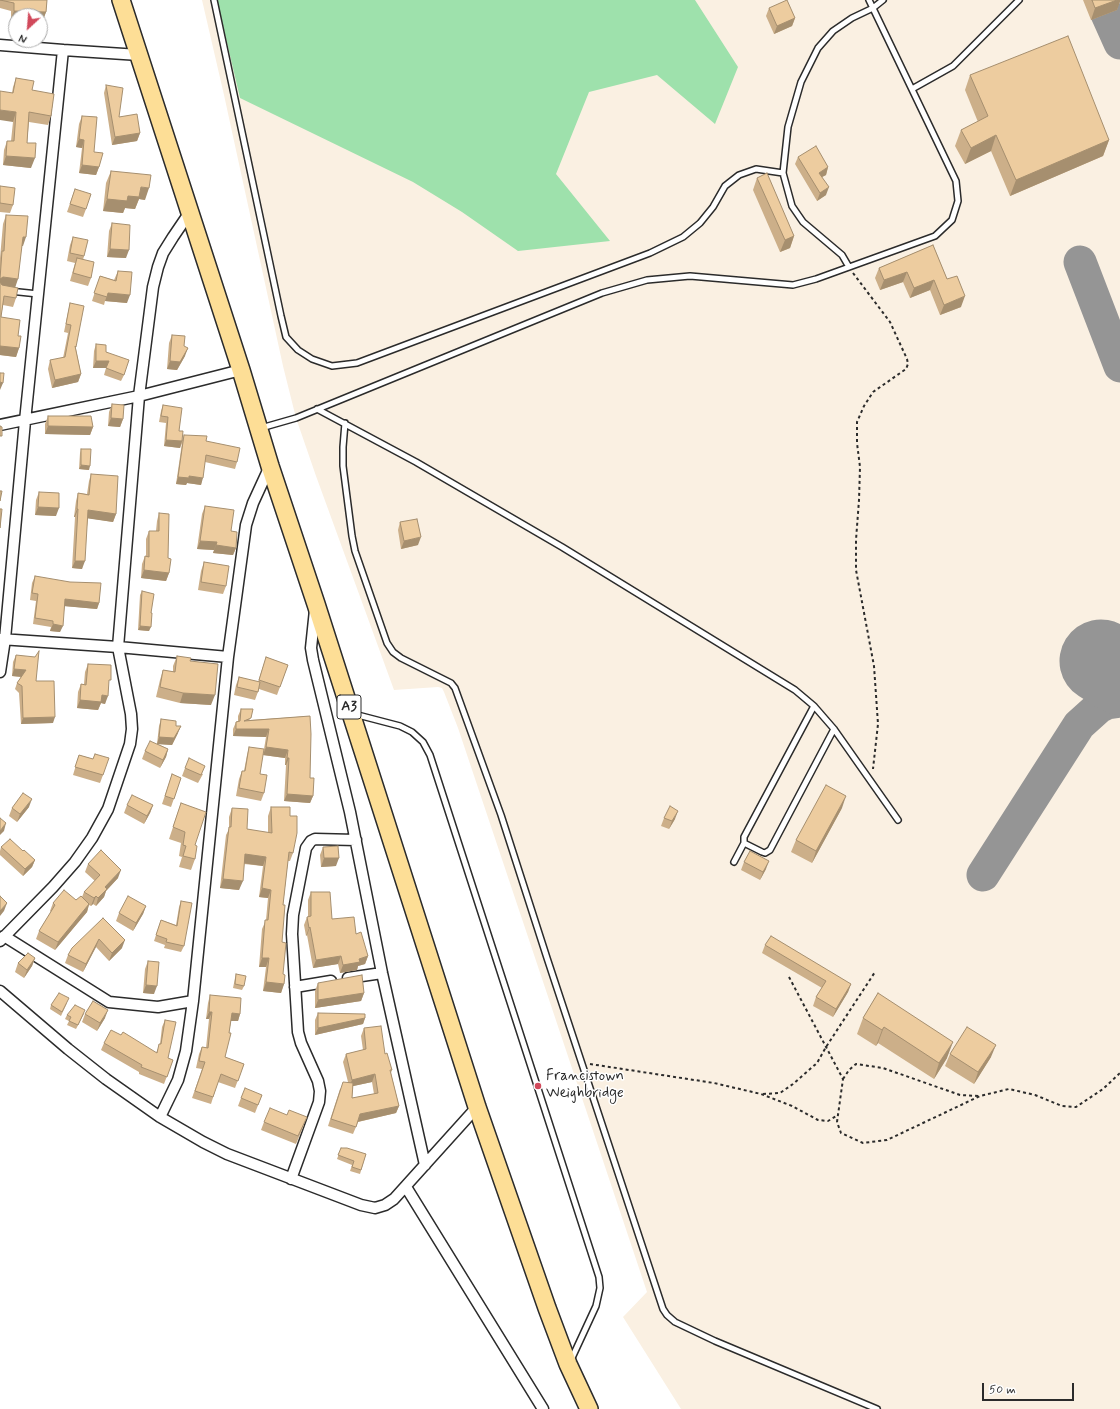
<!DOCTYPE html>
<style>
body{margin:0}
#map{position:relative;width:1120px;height:1409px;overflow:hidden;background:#fff;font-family:Mynerve,sans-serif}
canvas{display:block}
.north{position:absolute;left:8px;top:8px;width:40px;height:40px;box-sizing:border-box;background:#fff;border:1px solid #aaa;border-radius:50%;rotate:206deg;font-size:11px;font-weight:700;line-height:16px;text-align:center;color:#2b2b2b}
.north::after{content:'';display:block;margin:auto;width:14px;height:18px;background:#d1495b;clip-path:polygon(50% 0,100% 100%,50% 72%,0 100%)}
.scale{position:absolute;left:982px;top:1383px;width:92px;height:18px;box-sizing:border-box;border:2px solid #2b2b2b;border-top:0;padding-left:5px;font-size:12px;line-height:14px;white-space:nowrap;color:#2b2b2b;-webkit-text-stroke:3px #fff;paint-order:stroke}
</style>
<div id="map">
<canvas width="1120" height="1409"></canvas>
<div class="north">N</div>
<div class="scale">50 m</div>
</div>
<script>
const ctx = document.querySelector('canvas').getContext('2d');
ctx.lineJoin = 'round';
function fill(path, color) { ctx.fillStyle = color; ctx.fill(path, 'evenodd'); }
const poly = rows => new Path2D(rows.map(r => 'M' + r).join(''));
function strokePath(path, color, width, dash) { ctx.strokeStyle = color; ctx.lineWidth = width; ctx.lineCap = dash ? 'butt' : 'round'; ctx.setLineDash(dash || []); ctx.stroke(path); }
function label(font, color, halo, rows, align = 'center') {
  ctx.font = font + ' Mynerve,sans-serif'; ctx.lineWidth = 3; ctx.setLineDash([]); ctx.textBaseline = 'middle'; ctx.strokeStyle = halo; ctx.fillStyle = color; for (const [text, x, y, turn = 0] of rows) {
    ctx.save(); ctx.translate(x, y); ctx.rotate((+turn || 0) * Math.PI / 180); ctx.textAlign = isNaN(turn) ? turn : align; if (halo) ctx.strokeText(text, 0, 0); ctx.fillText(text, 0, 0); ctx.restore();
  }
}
const built = poly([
 [202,0,1120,0,1120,1409,681,1409,623,1317,647,1292,458,728,444,692,442,688,438,687,394,690,316,476,296,418,283,366,224,95]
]);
const green = poly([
 [217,0,695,0,738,67,715,124,657,75,589,92,556,174,610,241,518,251,462,212,413,182,240,98]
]);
const taxiway = poly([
 [1107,14,1120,43],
 [1080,262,1120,366],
 [983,875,1079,725,1099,707,1107,703,1120,701]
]);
const runway = poly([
 [1101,661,1120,673]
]);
const path = poly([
 [853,273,890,322,907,359,908,364,906,369,873,392,864,406,857,422,857,443,860,467,859,500,856,540,856,570,874,666,878,724,873,769],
 [789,977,843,1079,837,1122,841,1133,863,1143,887,1140,980,1096,1009,1089,1035,1095,1062,1106,1076,1107,1103,1089,1120,1073],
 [590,1064,714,1083,761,1094,792,1106,818,1120,828,1121,838,1115],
 [843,1079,849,1070,856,1064,883,1068,960,1095,979,1096],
 [763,1094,780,1093,793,1084,817,1063,826,1047,875,972]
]);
const service = poly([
 [214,0,281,316,286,337,298,350,312,359,332,366,357,363,650,253,683,237,700,223,713,207,725,186,739,175,756,169,783,173],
 [912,89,953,66,1019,0],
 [849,267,842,255,803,222,792,206,783,173,788,127,801,82,818,48,833,31,852,18,873,8,883,0],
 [0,290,38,294],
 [317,409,416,462,562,547,795,690,814,706,834,729,898,820],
 [345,423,343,447,343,466,352,536,355,551,387,643,393,652,401,658,451,683,455,688,501,815,547,958,663,1309,667,1315,675,1322,715,1341,877,1409],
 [261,428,296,418,602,293,647,280,690,276,793,285,816,279,935,236,952,220,958,201,956,181,869,0],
 [814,706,744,837,744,843,762,852,765,853,770,850,834,729],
 [354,714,400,726,412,732,423,742,430,755,599,1277,600,1288,596,1306,571,1360],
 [734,862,744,843]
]);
const minor = poly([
 [0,45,63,50,139,55],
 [0,425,139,396,241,370],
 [315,610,311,648,313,660,350,812,382,973,425,1165],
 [0,639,118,647,228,657],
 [0,672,5,639,25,421,63,50],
 [4,936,109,1002,158,1007,193,1001],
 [0,941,53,887,75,862,92,838,108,809,130,744,132,729,131,714,118,647,139,396,153,287,158,267,163,253,173,237,190,212],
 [348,978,382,973],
 [295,987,331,981],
 [0,991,68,1049,106,1079,160,1117,203,1142,227,1154,361,1205,375,1208,385,1205,394,1199,477,1107],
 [160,1117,178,1080,186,1051,193,1001,228,657,246,525,253,503,270,466],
 [291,1179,319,1102,320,1091,318,1081,301,1043,298,1032,292,934,293,915,306,848,311,841,315,839,356,840],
 [406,1187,543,1409]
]);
const trunk = poly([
 [121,0,241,370,270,466,316,604,477,1107,547,1308,568,1364,589,1409]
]);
const wall = poly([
 [0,0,47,0,46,12,43,20,16,16,16,18,11,18,11,11,0,8],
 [1083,0,1120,0,1117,10,1091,20],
 [769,8,795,18,792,26,774,34,766,16],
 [970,75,1109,140,1103,156,1010,196,991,151,965,164,955,146,961,130,978,122,965,90],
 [16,78,32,90,51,116,48,125,29,122,27,143,31,168,3,165,4,150,7,141,11,141,13,122,12,93,13,87],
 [106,85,119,117,140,133,137,141,112,145,104,93],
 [82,116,99,167,96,175,79,173,82,148,76,147,79,124],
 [798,157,828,167,826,175,822,177,826,195,817,201,795,164],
 [111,171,145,200,139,199,135,209,125,208,123,213,103,211,106,183],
 [757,178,794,236,790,248,780,252,753,190],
 [0,186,13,205,10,213,0,212],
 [75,189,86,209,83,217,67,212],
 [6,215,23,246,22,246,15,287,16,298,13,307,3,305,1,317,18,336,19,348,16,357,0,355,0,258,3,224],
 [112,223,126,258,107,257,109,231],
 [73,237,84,256,83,260,91,278,88,286,70,281,75,263,67,261,70,245],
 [933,245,947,279,961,307,940,315,930,290,910,298,903,282,880,290,875,278,879,268],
 [118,271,127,303,105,301,104,305,92,301,100,276,114,280],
 [70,303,76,347,76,349,81,374,78,382,52,388,48,369,50,360,63,358,68,333,64,332,68,312],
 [172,335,184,346,185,356,177,370,167,369,169,343],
 [96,344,106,352,124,375,121,381,104,375,106,368,93,368,94,351],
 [112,404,123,419,120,427,108,426,109,412],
 [163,405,179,431,182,440,184,435,206,441,237,462,235,469,205,462,201,485,187,483,186,485,176,484,182,443,180,448,164,446,166,423,159,422,161,411],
 [48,416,93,427,90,435,45,434,45,424],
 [81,449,89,470,79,469,80,453],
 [91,474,116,514,113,522,88,518,82,569,72,568,75,517,74,517,76,501,78,493,87,494,89,481],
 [39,492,56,516,35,515,36,500],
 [205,506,231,531,236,548,233,555,213,553,214,550,197,549,202,514],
 [159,513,168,558,169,573,166,581,141,578,142,564,145,556,146,557,146,539,149,531,156,531,157,521],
 [400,522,418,545,401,549,398,530],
 [204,562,226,586,223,594,198,590,201,571],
 [35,576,99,603,97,609,65,606,60,632,50,631,51,627,33,624,36,601,30,600,32,583],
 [142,591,151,613,149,631,138,630,140,595],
 [16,655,36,681,53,723,21,724,19,693,15,689,17,683,21,677,12,676,13,662],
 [177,656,190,661,211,705,180,703,156,697,160,680,163,670,173,672,173,666],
 [266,657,288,665,277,695,259,689,255,700,234,695,236,685,239,677,258,682],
 [88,664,108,686,105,704,101,703,98,710,77,708,78,692,81,684,84,684,85,672],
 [241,709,250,720,310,716,310,778,313,796,310,803,284,801,286,765,285,765,285,758,263,755,266,737,233,736,233,729,236,722,238,721,238,716],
 [161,719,176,726,178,733,172,745,158,744,168,749,166,757,160,768,142,759,145,751,157,744,159,726],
 [249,747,260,774,264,793,261,801,236,796,239,779,242,771,244,771,247,755],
 [95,754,103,775,100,783,73,775,79,755,93,759],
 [185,768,203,774,198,783,182,776],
 [172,774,181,778,171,807,162,804],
 [181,803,195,845,195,859,191,870,179,867,182,857,179,856,181,843,169,839],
 [127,805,153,805,150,813,144,824,124,813],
 [29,807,17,822,9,816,12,808],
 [271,807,290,816,293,853,290,861,288,861,283,905,282,942,283,974,284,984,281,993,263,991,266,967,259,967,262,929,266,920,268,898,259,897,263,866,244,864,239,890,220,888,226,835,229,829,229,817,232,808,247,829,268,833,268,816],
 [842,808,812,863,791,852,796,840],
 [664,818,675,819,669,829,661,826],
 [1,847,23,851,35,860,32,867,23,876,0,855,0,851],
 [323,847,336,866,321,867,320,855],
 [744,862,766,869,760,880,741,870],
 [88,864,118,878,106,891,104,897,96,906,93,904,91,906,89,905,87,912,55,950,36,939,39,931,51,912,50,911,53,903,76,900,82,897,84,892,95,881,85,872],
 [311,892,332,919,356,934,368,956,365,964,358,966,357,970,340,973,338,964,313,968,307,935,306,936,304,925,307,917,308,917,308,900],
 [181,901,184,946,181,952,164,948,165,945,154,941,161,920,176,925,179,907],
 [146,906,143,914,133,931,116,921,119,913],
 [103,918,122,948,109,961,96,947,83,972,65,963,68,955],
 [765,945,851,984,848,992,833,1017,813,1006,816,997,822,988,762,953],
 [35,958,32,966,24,978,15,972,18,963],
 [148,961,154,994,143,993,145,969],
 [236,974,244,986,242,990,233,988,235,978],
 [318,983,364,993,361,1001,315,1008,315,991],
 [878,993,947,1058,934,1079,878,1043,876,1046,857,1034,863,1018],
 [210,995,240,1014,238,1021,231,1021,225,1057,244,1064,235,1088,218,1082,211,1104,192,1098,202,1069,196,1068,199,1054,202,1047,206,1048,209,1019,206,1019,208,1003],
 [67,1003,61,1016,50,1009,51,1005],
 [318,1013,365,1018,363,1024,315,1035,315,1020],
 [84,1014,76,1029,67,1025,69,1021,65,1019,67,1015],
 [85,1014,105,1018,97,1031,82,1022],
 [165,1020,168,1058,173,1060,164,1084,139,1074,139,1072,101,1050,104,1043,121,1035,156,1053,160,1044,162,1027],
 [364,1028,385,1054,392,1070,391,1073,399,1106,396,1113,358,1122,353,1134,328,1126,340,1089,348,1082,343,1062,346,1054,363,1050,361,1036],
 [372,1082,374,1094,352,1098,353,1086],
 [950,1054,991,1057,974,1084,945,1066],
 [262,1095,255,1113,238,1106,241,1098],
 [264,1122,304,1125,296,1144,261,1130],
 [341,1148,366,1154,360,1174,350,1171,352,1165,337,1159]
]);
const shadedWall = poly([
 [1117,0,1120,0,1120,2,1117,10,1091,20,1095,8],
 [14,11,46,12,43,20,40,20,40,16,16,16,16,18,11,18],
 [795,18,792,26,774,34,777,26],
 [0,110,16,112,13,122,0,120],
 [140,133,137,141,112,145,115,137],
 [996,135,991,151,965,164,971,148],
 [79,139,84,140,82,148,76,147],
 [1109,140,1103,156,1010,196,1016,180],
 [6,156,35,158,31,168,3,165],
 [82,165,99,167,96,175,79,173],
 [828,167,826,175,816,180,819,173],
 [141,187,149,188,145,200,139,199,135,209,125,208,123,213,103,211,107,199],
 [829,187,826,195,817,201,820,193],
 [794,236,790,248,780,252,785,240],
 [23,237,26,237,23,246,19,246],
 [110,249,129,250,126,258,107,257],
 [907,272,903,282,880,290,884,280],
 [3,277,18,279,15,288,0,286,0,278],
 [934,280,930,290,910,298,914,288],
 [108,293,130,295,127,303,105,301],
 [965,296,961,307,940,315,944,305],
 [0,346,19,348,16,357,0,355],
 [188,348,185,356,177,370,167,369,170,361],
 [96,361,109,361,106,368,93,368],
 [81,374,78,382,52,388,55,380],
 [0,382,3,383,0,390],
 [111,418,123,419,120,427,108,426],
 [48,426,93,427,90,435,45,434],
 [166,440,182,441,180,448,164,446],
 [81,465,90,466,89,470,79,469],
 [189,476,203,478,201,485,187,483,186,485,176,484,178,477],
 [38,507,59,508,56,516,35,515],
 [77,509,78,509,75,517,74,517],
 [88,510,116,514,113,522,85,518],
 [421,537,418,545,401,549,404,541],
 [200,541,217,542,214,550,197,549],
 [216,545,236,548,233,555,213,553],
 [75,561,85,561,82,569,72,568],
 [144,570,169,573,166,581,141,578],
 [65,599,99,603,97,609,63,606],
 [53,624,63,626,60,632,50,631],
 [140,626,151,627,149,631,138,630],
 [14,669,26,670,23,677,12,676],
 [183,693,215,695,211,705,180,703],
 [102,695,108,696,105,704,101,703,98,710,77,708,80,700],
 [55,717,53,723,21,724,23,718],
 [181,726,178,733,172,745,157,744,159,737],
 [236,729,269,729,266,737,233,736],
 [266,747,288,750,285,758,263,755],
 [168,749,166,757,160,768,163,760],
 [287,758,289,758,286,765,285,765],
 [287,794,313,796,310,803,284,801],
 [846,796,842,808,812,863,816,851],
 [32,799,29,807,17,822,20,814],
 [153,805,150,813,144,824,147,816],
 [678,811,675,819,669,829,672,821],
 [6,823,4,831,0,835,0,831],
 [245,854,266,857,263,866,242,863],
 [324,858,339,858,336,866,321,867],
 [35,860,32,867,23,876,25,869],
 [769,861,766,869,760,880,763,872],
 [121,870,118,878,106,891,104,897,96,906,98,898,105,887],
 [223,879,243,881,239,890,220,888],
 [262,888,271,890,268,898,259,897],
 [96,896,93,904,91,906,94,898],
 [7,903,4,911,0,916,0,911],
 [89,904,87,912,55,950,58,942],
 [146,906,143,914,133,931,136,923],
 [310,927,307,935,306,936,309,928],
 [99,939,96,947,83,972,86,964],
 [125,940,122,948,109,961,112,953],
 [341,956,338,964,313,968,316,960],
 [368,956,365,964,358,966,357,970,340,973,343,965,359,959],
 [35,958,32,966,24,978,27,970],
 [262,958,269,958,266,967,259,967],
 [266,982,284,984,281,993,263,991],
 [851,984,848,992,833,1017,836,1009],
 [146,985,157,986,154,994,143,993],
 [364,993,361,1001,315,1008,318,1000],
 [108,1010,105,1018,97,1031,100,1023],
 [209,1012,212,1012,209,1019,206,1019],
 [232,1013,240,1014,238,1021,229,1021],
 [365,1018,363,1024,315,1035,318,1028],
 [884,1027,878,1043,876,1046,882,1030],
 [953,1042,947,1058,934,1079,939,1063],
 [996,1045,991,1057,974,1084,978,1072],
 [375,1074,372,1082,349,1087,352,1080],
 [399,1106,396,1113,357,1122,360,1114]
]);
const building = poly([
 [0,0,47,0,46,12,14,11,14,3,0,0],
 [787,0,795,18,777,26,769,8,787,0],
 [1092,0,1117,0,1095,8,1092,0],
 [1068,36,1109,140,1016,180,996,135,971,148,961,130,988,116,970,75,1068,36],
 [16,78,34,81,32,90,54,94,51,116,29,112,27,143,36,143,35,158,6,156,7,141,14,141,16,112,0,110,0,91,13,93,16,78],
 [106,85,123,88,119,117,137,114,140,133,115,137,106,85],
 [82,116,97,117,94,152,103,153,99,167,82,165,84,140,79,139,82,116],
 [816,146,828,167,819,173,829,187,820,193,798,157,816,146],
 [111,171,151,175,149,188,141,187,139,197,128,196,127,201,107,199,111,171],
 [767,173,794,236,785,240,757,178,767,173],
 [0,186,15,188,13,205,0,203,0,186],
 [75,189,91,194,86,209,70,204,75,189],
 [6,215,28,216,26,237,23,237,18,279,3,277,0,279,2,251,4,251,6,215],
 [112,223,130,225,129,250,110,249,112,223],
 [73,237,88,240,84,256,70,253,73,237],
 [933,245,947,279,957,276,965,296,944,305,934,280,914,288,907,272,884,280,879,268,933,245],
 [77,258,94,262,91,278,73,273,77,258],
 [118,271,132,272,130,295,108,293,107,297,94,293,100,276,116,281,118,271],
 [0,282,2,285,18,288,16,298,4,296,1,317,20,320,18,336,21,336,19,348,0,346,0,282],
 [70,303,84,306,76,347,75,346,81,374,55,380,50,360,65,357,71,325,66,324,70,303],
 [172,335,185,336,184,346,188,348,180,362,170,361,172,335],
 [96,344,106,345,106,352,129,360,124,375,106,368,109,361,96,361,96,344],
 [0,373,4,373,3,383,0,382,0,373],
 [112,404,124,405,123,419,111,418,112,404],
 [163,405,182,408,179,431,183,431,182,441,166,440,168,417,161,416,163,405],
 [48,416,91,416,93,427,48,426,48,416],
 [0,426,2,427,2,436,0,436,0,426],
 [184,435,207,436,206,441,240,448,237,462,206,455,203,478,189,476,189,478,178,477,184,435],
 [81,449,91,449,90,466,81,465,81,449],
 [91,474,118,476,116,514,88,510,85,561,75,561,78,509,77,509,78,493,89,495,91,474],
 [0,491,2,491,0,501,0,491],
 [39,492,59,493,59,508,38,507,39,492],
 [205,506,234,510,231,531,237,532,236,548,216,545,217,542,200,541,205,506],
 [0,509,2,509,0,528,0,509],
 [159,513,169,514,168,558,171,559,169,573,144,570,145,556,149,557,149,531,159,531,159,513],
 [417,519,421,537,404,541,400,522,417,519],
 [204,562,229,566,226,586,201,582,204,562],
 [35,576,70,582,101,583,99,603,65,599,63,626,53,624,53,621,35,618,38,594,32,593,35,576],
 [142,591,154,594,151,613,152,613,151,627,140,626,142,591],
 [39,651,36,681,54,681,55,717,23,718,22,686,17,683,26,670,14,669,16,655,35,657,39,651],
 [177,656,191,658,190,661,218,664,215,695,183,693,160,687,163,670,175,672,177,656],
 [266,657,288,665,280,687,259,680,266,657],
 [88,664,111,665,111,680,109,680,108,696,102,695,101,702,80,700,81,684,86,685,88,664],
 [239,677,260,682,258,692,237,687,239,677],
 [241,709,253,709,251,718,244,721,310,716,311,734,310,778,314,778,313,796,287,794,289,758,287,758,288,750,266,747,269,729,236,729,236,722,240,721,241,709],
 [161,719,176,721,176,726,181,726,174,738,159,737,161,719],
 [150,741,168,749,163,760,145,751,150,741],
 [249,747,264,749,260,774,267,775,264,793,239,788,242,771,245,771,249,747],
 [95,754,109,758,103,775,75,767,79,755,93,759,95,754],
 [189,758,205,766,201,775,185,768,189,758],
 [172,774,181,778,174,799,165,796,172,774],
 [826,785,846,796,816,851,796,840,826,785],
 [23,793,32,799,20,814,12,808,23,793],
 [132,795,153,805,147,816,127,805,132,795],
 [181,803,206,812,195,845,197,846,195,859,183,856,186,846,183,845,185,832,173,827,181,803],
 [670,806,678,811,672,821,664,818,670,806],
 [271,807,290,807,290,816,297,816,297,833,293,853,289,852,283,905,285,905,282,942,286,943,283,974,285,975,284,984,266,982,269,958,262,958,265,920,268,920,271,890,262,888,266,857,245,854,243,881,223,879,229,827,231,827,232,808,248,809,247,829,272,833,271,807],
 [0,818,6,823,0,831,0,818],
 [10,839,23,851,24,850,35,860,25,869,1,847,10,839],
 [338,846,339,858,324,858,323,847,338,846],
 [101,850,121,870,105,887,107,889,98,898,96,896,94,898,84,892,100,875,88,864,101,850],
 [750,851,769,861,763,872,744,862,750,851],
 [64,890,76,900,81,896,89,904,58,942,39,931,55,905,53,903,64,890],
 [311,892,330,892,332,919,354,917,356,934,361,932,368,956,359,959,360,962,343,965,341,956,316,960,310,927,309,928,307,917,311,916,311,892],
 [0,896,7,903,0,911,0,896],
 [128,896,146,906,136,923,119,913,128,896],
 [181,901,192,903,184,946,166,942,167,939,156,935,161,920,177,926,181,901],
 [103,918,125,940,112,953,99,939,86,964,68,955,72,948,103,918],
 [771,936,851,984,836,1009,816,997,826,981,765,945,771,936],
 [28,953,35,958,27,970,18,963,28,953],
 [148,961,159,962,157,986,146,985,148,961],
 [236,974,246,976,244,986,235,984,236,974],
 [362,975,364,993,318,1000,318,983,362,975],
 [59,993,69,998,62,1012,51,1005,59,993],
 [878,993,953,1042,939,1063,884,1027,882,1030,863,1018,878,993],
 [210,995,241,998,240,1014,232,1013,229,1033,231,1033,225,1057,244,1064,238,1081,221,1074,213,1097,195,1091,205,1062,199,1061,202,1047,208,1048,212,1012,209,1012,210,995],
 [93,1001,108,1010,100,1023,85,1014,93,1001],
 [75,1005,85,1010,78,1025,69,1021,71,1017,67,1015,75,1005],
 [318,1013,365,1014,365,1018,318,1028,318,1013],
 [165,1020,176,1022,168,1058,173,1060,167,1077,141,1067,142,1065,104,1043,111,1030,121,1035,123,1032,157,1053,159,1044,161,1044,165,1020],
 [381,1026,385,1054,387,1053,392,1070,390,1070,399,1106,360,1114,356,1127,331,1119,343,1082,353,1083,352,1098,378,1093,375,1074,352,1080,346,1054,366,1049,364,1028,381,1026],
 [967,1027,996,1045,978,1072,950,1054,967,1027],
 [245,1088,262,1095,258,1105,241,1098,245,1088],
 [270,1108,287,1115,289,1110,307,1117,298,1136,264,1122,270,1108],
 [341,1148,347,1148,366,1154,361,1170,352,1167,354,1161,338,1155,341,1148]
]);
const markers = [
 [538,1086,4,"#d1495b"]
];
const shields = [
 [349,707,24]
];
const shieldNames = [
 ["A3",349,707]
];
const poiNames = [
 ["Francistown",546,1077],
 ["Weighbridge",546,1094]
];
fill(built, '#faf0e2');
fill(green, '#9ee1ac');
strokePath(taxiway, '#959595', 33);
strokePath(runway, '#959595', 83);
strokePath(service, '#2b2b2b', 8);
strokePath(minor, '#2b2b2b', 13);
strokePath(trunk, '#2b2b2b', 20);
strokePath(path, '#2b2b2b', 2, [3, 3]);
strokePath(service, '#fff', 5);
strokePath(minor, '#fff', 10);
strokePath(trunk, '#fdde96', 17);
fill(wall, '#ccaf89');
fill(shadedWall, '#a68f6f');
fill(building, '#edcc9f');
strokePath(building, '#a68f6f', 1);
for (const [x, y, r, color] of markers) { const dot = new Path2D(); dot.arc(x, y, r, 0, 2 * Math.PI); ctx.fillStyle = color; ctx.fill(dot); strokePath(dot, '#fff', 1.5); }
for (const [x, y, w] of shields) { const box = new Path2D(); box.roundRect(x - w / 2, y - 12, w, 24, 3); ctx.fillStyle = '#fff'; ctx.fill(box); strokePath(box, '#2b2b2b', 1); }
label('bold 14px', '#2b2b2b', null, shieldNames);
label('15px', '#2b2b2b', '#fff', poiNames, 'left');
</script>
